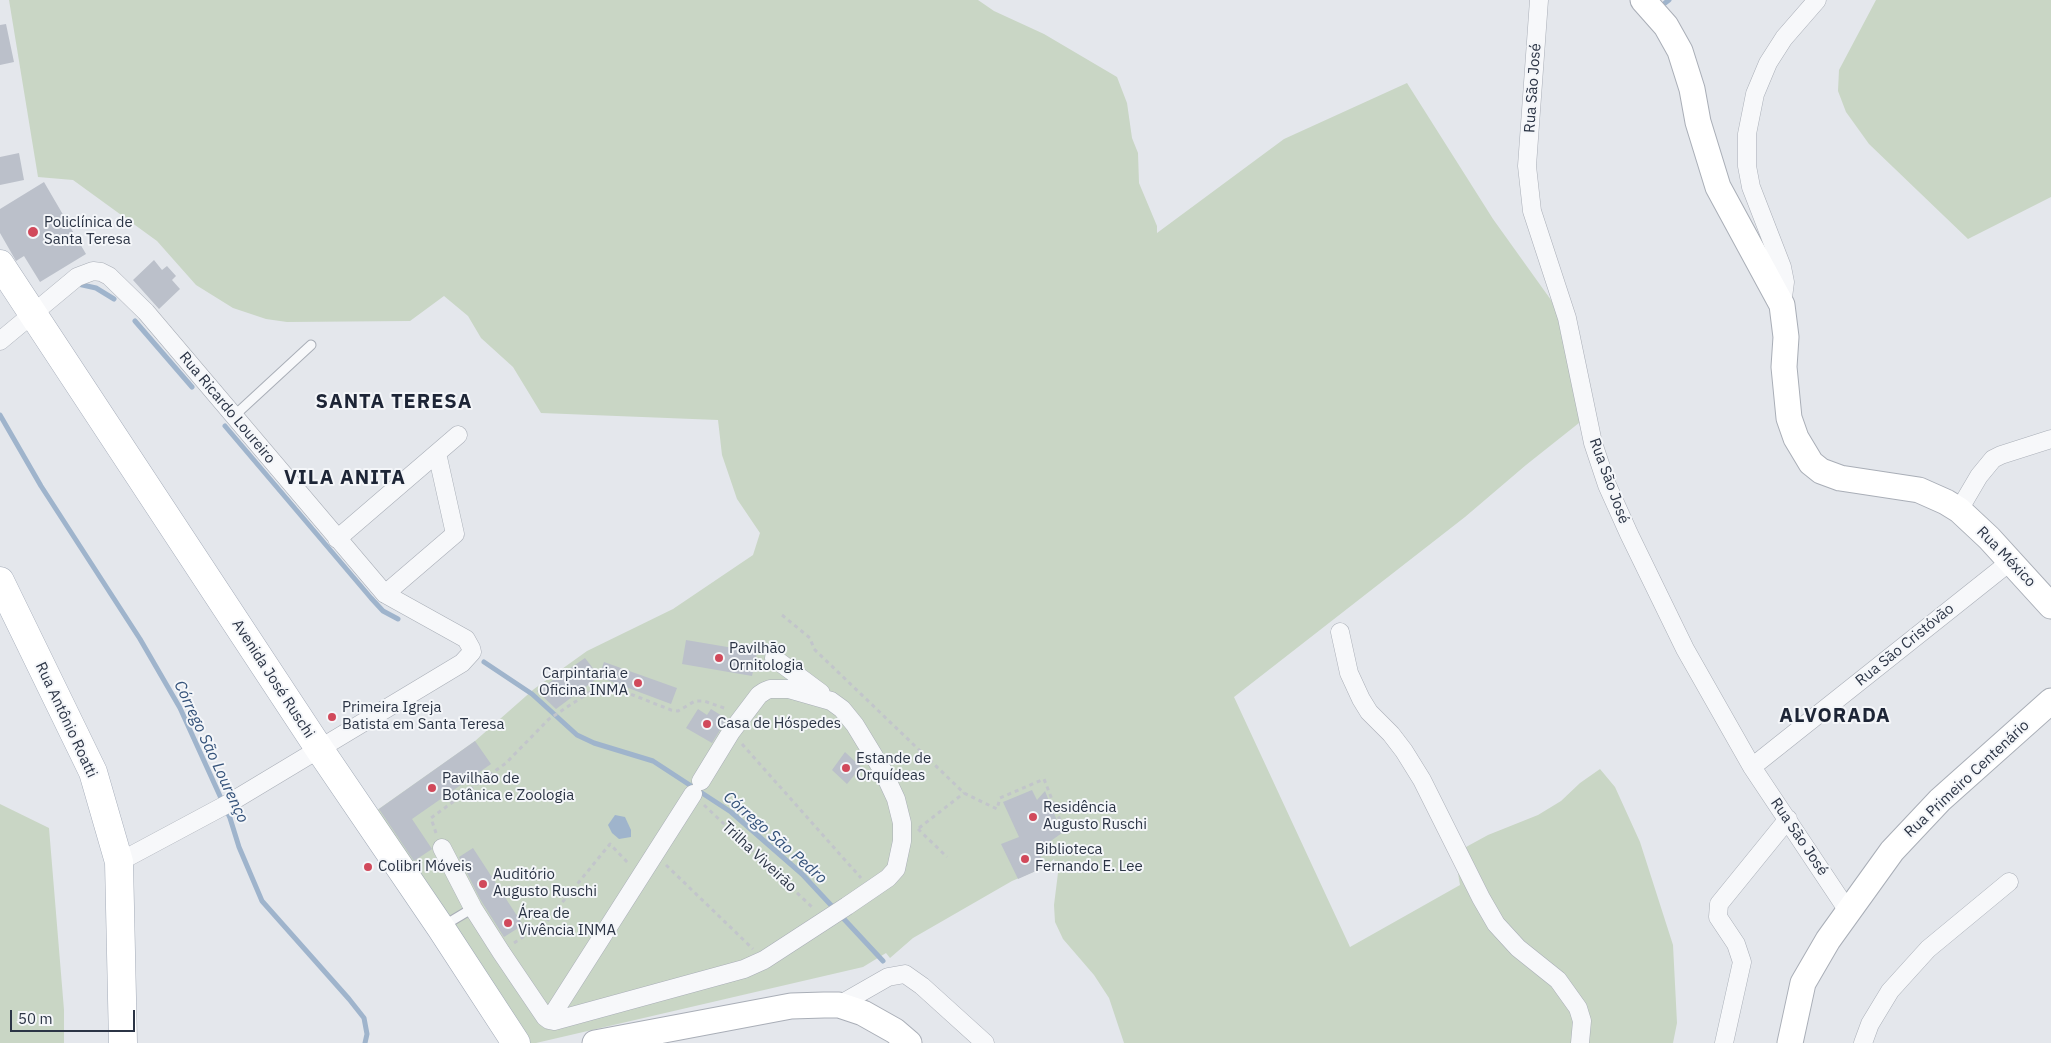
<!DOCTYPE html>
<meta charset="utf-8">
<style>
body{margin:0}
#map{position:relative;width:2051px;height:1043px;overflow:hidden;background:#e4e7ec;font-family:"IBM Plex Sans",sans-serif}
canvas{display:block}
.scale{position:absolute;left:10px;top:1010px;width:125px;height:22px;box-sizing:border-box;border:2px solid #2b3445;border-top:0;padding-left:6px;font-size:15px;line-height:18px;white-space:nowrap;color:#2b3445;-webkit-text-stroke:4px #f4f6f9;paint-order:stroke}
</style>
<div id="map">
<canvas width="2051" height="1043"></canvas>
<div class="scale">50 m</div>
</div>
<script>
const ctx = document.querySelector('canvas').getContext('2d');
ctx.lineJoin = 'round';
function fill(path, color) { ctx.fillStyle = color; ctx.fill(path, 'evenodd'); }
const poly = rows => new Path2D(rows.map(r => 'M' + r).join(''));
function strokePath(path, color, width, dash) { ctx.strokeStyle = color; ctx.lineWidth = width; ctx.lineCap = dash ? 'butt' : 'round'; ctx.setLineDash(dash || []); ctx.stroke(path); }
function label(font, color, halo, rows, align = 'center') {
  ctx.font = font + ' "IBM Plex Sans",sans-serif'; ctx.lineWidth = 4; ctx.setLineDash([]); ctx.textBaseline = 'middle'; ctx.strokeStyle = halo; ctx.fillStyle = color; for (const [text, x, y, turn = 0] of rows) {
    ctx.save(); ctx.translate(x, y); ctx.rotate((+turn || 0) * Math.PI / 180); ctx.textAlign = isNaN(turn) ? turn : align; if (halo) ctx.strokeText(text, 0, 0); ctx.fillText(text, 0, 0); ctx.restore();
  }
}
const green = poly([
 [9,0,978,0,994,11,1044,34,1117,77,1127,103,1132,138,1138,153,1139,183,1157,226,1157,233,1284,139,1407,83,1493,219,1556,307,1589,415,1526,465,1465,517,1234,697,1350,947,1460,885,1456,861,1466,847,1488,835,1538,815,1561,801,1580,783,1600,769,1615,787,1640,842,1673,945,1677,1023,1673,1043,1124,1043,1109,998,1094,975,1063,939,1055,922,1054,905,1058,873,1054,859,1045,867,1012,881,913,938,890,958,886,953,863,967,536,1043,525,1043,373,813,475,741,534,689,587,651,673,609,753,555,760,533,737,499,722,455,718,420,541,413,513,367,481,338,468,316,444,296,410,321,287,322,266,319,233,308,196,285,157,241,73,180,38,177],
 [1876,0,2051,0,2051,197,1968,239,1869,144,1846,112,1838,91,1839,70],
 [0,804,49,828,64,1010,64,1043,0,1043]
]);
const water = poly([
 [615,815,625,817,631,830,631,837,619,839,612,833,608,825]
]);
const stream = poly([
 [1665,3,1669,0],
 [78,284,96,288,114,299],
 [135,321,192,387],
 [0,415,41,486,140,639,180,708,230,818,239,847,262,901,349,999,364,1018,367,1034,365,1043],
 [225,426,371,598,383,611,398,619],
 [484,662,532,694,577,735,594,743,653,761,731,812,802,874,883,961]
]);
const building = poly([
 [6,24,14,62,0,65,0,25],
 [19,153,24,180,0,185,0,157],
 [44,182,86,254,40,282,24,256,16,261,0,233,0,209],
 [154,260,162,270,167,266,176,276,172,280,180,289,159,309,133,280],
 [686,640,757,652,752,676,682,664],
 [585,658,599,676,604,662,677,688,671,704,599,677,556,709,537,691],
 [698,709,707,715,711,709,727,719,712,743,686,728],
 [475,741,491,764,412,819,432,849,414,861,379,809],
 [845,752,861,767,847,784,832,770],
 [1032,790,1037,800,1045,791,1062,833,1038,850,1045,867,1018,879,1001,844,1019,837,1003,802],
 [473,848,523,925,504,937,480,899,459,857]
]);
const path = poly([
 [782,615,810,638,814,649,964,793,997,809,1000,798,1044,779,1063,828],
 [742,744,861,878],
 [704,805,814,909],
 [919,828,964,793],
 [918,829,947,857],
 [436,833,431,818,506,763,549,719,599,686,604,685,615,688,671,710,678,711,695,701,704,701,727,709],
 [666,865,753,949],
 [514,943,547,921,610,844,629,864]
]);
const lane = poly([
 [234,416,311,345],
 [443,926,473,908]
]);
const street = poly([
 [1539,0,1527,166,1532,211,1567,318,1593,443,1607,485,1629,534,1685,649,1752,767,1848,911],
 [1782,305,1785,282,1782,267,1751,187,1747,166,1747,134,1755,94,1768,63,1784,38,1817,0],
 [0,341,77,277,93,271,101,272,109,276,146,312,385,594,466,639,471,648,472,652,462,663,231,802,119,862],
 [1959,510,1979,476,1993,459,2001,455,2051,439],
 [337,539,458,435],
 [385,594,455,534,437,453],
 [1340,632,1349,673,1361,699,1369,712,1391,734,1404,751,1422,780,1481,898,1496,924,1518,948,1558,980,1578,1008,1582,1021,1580,1043],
 [774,658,821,693],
 [1752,767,2011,561],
 [442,848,473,908,501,952,545,1017,549,1020,554,1021,744,969,764,960,847,906,888,878,896,869,902,841,902,823,896,799,883,771,855,725,842,709,831,701,789,689,770,689,765,691,759,695,731,732,701,781],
 [839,1005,888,977,905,974,922,986,985,1043],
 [549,1020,693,794],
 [1724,1043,1742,962,1736,944,1718,917,1719,904,1788,819],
 [1863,1043,1870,1024,1890,991,1928,949,2009,882]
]);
const secondary = poly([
 [1643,0,1666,26,1680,51,1692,89,1698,122,1718,187,1782,305,1786,337,1784,367,1789,418,1796,438,1811,463,1821,471,1840,478,1919,490,1946,502,1959,510,1989,538,2051,606],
 [595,1043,791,1006,824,1005,839,1005,863,1013,895,1031,909,1043],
 [1790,1043,1803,983,1828,940,1892,851,1940,800,2051,701]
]);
const primary = poly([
 [0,264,320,750,441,928,516,1043],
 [0,581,93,772,119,862,123,1043]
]);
const markers = [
 [33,232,6,"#d1495b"],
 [719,658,5,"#d1495b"],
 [638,683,5,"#d1495b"],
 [332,717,5,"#d1495b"],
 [707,724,5,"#d1495b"],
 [846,768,5,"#d1495b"],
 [432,788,5,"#d1495b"],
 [1033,817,5,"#d1495b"],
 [1025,859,5,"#d1495b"],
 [368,867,5,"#d1495b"],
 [483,884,5,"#d1495b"],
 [508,923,5,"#d1495b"]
];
const streetNames = [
 ["Rua São José",1533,88,-86],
 ["Rua Ricardo Loureiro",227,408,50],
 ["Rua São José",1609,481,70],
 ["Rua México",2006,557,46],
 ["Rua São Cristóvão",1905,645,-39],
 ["Avenida José Ruschi",273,679,57],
 ["Rua Antônio Roatti",66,720,65],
 ["Rua Primeiro Centenário",1967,779,-43],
 ["Rua São José",1799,837,56],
 ["Trilha Viveirão",759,857,43]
];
const poiNames = [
 ["Policlínica de",44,223],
 ["Santa Teresa",44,240],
 ["Pavilhão",729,649],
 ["Ornitologia",729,666],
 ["Carpintaria e",628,674,"right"],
 ["Oficina INMA",628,691,"right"],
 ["Primeira Igreja",342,708],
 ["Batista em Santa Teresa",342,725],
 ["Casa de Hóspedes",717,724],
 ["Estande de",856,759],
 ["Orquídeas",856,776],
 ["Pavilhão de",442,779],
 ["Botânica e Zoologia",442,796],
 ["Residência",1043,808],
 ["Augusto Ruschi",1043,825],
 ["Biblioteca",1035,850],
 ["Fernando E. Lee",1035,867],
 ["Colibri Móveis",378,867],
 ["Auditório",493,875],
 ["Augusto Ruschi",493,892],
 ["Área de",518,914],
 ["Vivência INMA",518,931]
];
const waterNames = [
 ["Córrego São Lourenço",211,752,65],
 ["Córrego São Pedro",775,838,41]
];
const districtNames = [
 ["SANTA TERESA",394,402],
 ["VILA ANITA",345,478],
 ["ALVORADA",1835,716]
];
fill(green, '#c9d6c5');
fill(water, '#9fb4cc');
strokePath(stream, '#9fb4cc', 5);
fill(building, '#bbc0ca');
strokePath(lane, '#a9aeb7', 11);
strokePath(street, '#a9aeb7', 19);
strokePath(secondary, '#a9aeb7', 27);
strokePath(primary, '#a3abb8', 29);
strokePath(path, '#c2c5cb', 3, [4, 4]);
strokePath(lane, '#f7f8fa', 9);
strokePath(street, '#f7f8fa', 18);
strokePath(secondary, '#fff', 25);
strokePath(primary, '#fff', 28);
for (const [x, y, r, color] of markers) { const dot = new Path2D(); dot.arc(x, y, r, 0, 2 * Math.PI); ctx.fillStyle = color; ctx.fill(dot); strokePath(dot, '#f4f6f9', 2); }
label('15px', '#2b3445', '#f4f6f9', streetNames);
label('15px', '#2b3445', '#f4f6f9', poiNames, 'left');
label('italic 16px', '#34527a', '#f4f6f9', waterNames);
ctx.letterSpacing = '1px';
label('bold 20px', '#1d2536', '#f4f6f9', districtNames);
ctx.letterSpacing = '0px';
</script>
